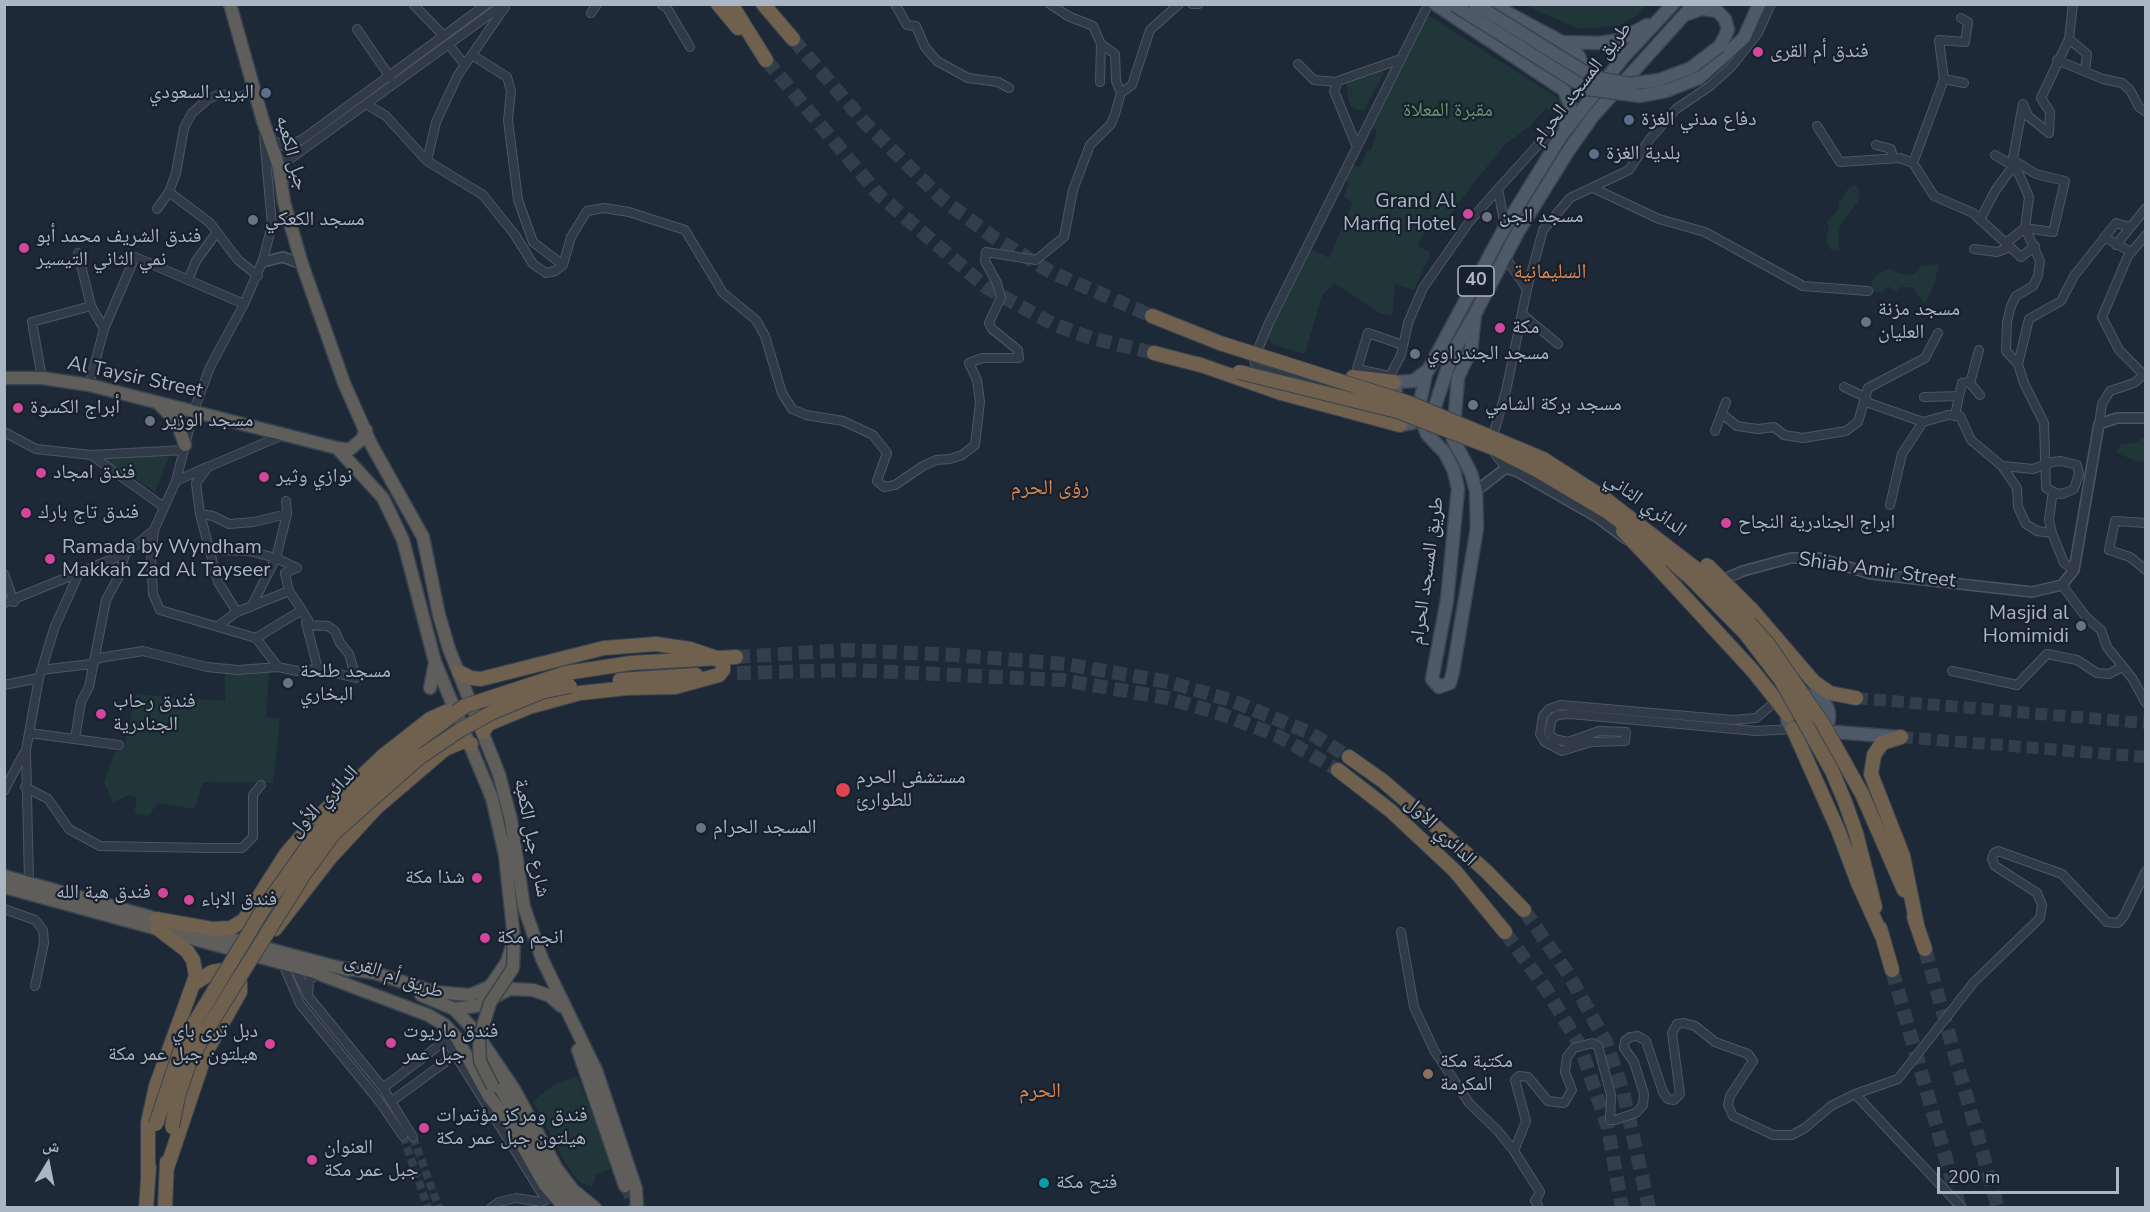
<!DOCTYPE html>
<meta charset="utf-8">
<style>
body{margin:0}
#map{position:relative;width:2150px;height:1212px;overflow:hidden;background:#1e2938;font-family:"Nunito Sans","Noto Naskh Arabic",sans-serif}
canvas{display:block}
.frame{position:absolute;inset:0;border:6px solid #abb6c5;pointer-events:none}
.north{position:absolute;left:18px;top:1134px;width:60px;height:60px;-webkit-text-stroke:4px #17202c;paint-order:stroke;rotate:10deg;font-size:16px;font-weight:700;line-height:24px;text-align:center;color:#abb6c5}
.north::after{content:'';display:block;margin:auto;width:21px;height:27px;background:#abb6c5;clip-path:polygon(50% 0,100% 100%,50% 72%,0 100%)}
.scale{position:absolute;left:1937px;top:1167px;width:182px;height:27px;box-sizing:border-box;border:3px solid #abb6c5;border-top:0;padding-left:8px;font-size:18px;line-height:21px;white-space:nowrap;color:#abb6c5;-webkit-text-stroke:4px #17202c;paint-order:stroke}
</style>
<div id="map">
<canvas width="2150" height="1212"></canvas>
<div class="frame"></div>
<div class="north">ش</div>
<div class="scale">200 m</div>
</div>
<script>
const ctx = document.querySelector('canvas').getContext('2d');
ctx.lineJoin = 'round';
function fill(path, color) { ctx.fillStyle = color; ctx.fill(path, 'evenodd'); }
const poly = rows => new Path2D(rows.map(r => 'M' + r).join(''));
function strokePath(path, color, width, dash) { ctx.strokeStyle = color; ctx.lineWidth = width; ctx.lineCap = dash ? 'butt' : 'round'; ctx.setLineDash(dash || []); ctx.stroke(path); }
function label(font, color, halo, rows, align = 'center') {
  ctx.font = font + ' "Nunito Sans","Noto Naskh Arabic",sans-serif'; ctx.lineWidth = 4.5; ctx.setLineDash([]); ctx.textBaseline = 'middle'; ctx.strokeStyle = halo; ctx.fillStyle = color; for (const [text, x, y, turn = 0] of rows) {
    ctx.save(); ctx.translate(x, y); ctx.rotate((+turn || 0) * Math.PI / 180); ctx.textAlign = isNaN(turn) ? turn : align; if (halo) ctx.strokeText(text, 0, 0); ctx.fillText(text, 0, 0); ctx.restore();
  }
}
const green = poly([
 [1525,5,1647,5,1638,15,1618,26,1579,29],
 [1428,15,1561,100,1561,105,1555,113,1546,108,1530,126,1504,145,1454,209,1441,234,1427,228,1417,246,1431,253,1414,290,1395,284,1392,316,1380,313,1334,283,1322,295,1305,354,1272,344,1267,336,1310,249,1329,258,1353,202,1344,197,1348,186,1346,172,1351,164,1360,167,1367,151,1371,151,1377,130,1369,125,1422,18],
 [1379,69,1384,72,1364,111,1350,107,1345,79,1354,81,1355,75,1369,77,1371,70],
 [1856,184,1860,195,1857,203,1839,228,1838,243,1840,250,1832,251,1826,242,1829,227,1827,222,1839,208,1838,204,1848,189],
 [1939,264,1934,285,1925,304,1913,287,1901,287,1896,292,1888,286,1882,292,1870,292,1873,279,1880,273,1891,269,1901,274,1913,275,1921,266],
 [2144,437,2145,461,2138,462,2117,453,2120,444,2135,443],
 [170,454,155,492,107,461,109,457],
 [225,671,269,672,266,717,280,719,273,783,203,782,194,809,158,803,148,816,134,813,137,797,128,795,113,803,104,782,115,752,124,749,136,694,225,701],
 [577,1076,606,1148,611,1169,596,1174,592,1187,579,1182,565,1163,533,1101,552,1086]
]);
const minorTunnel = poly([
 [403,1136,428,1208],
 [413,1137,439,1208]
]);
const primaryTunnel = poly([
 [1856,698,2146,723],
 [1901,737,2146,757]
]);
const trunkTunnel = poly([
 [625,1186,636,1208]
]);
const motorwayTunnel = poly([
 [793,39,865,123,942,199,993,237,1051,272,1152,316],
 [766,60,878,194,987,288,1053,324,1091,338,1154,353],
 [736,657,846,650,955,655,1066,664,1169,682,1233,701,1310,733,1349,757],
 [737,673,852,670,1063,680,1167,698,1221,714,1278,736,1338,770],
 [1524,910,1569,975,1606,1042,1623,1091,1649,1208],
 [1505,932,1546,989,1580,1046,1608,1128,1622,1208],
 [1925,949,1998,1208],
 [1892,970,1960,1208]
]);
const minor = poly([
 [413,4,444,36],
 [661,4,667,8,690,47],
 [895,4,907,25,916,26,925,47,937,61,968,78,998,82,1009,88],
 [1192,4,1199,4],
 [591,13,597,4],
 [357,29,390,77],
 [2069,39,2087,54,2085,71],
 [449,45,465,65],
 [472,55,507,77,511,91,508,120,518,200,533,242,563,265],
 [2057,60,2103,79,2122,83,2130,90,2139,107,2146,112],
 [1298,64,1314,80,1337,82],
 [1944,79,1964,83],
 [1100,82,1101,44],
 [1121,93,1132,85,1150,30,1179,4],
 [366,104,386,116,427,161,436,122,458,75,505,7],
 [2023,104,2028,116,2049,133,2050,112,2041,98,2069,39,2073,4],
 [1817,126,1840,162,1900,158,1913,163,1934,196,1973,213,2021,257,2035,246],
 [270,139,286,147,303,139,487,4],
 [1876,145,1891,149,1893,158],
 [1357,147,1334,91,1338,81,1401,59],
 [1995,155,2010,164,2019,174,2029,197,2025,228,2006,243],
 [427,161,483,195,515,235,533,264,546,273,555,271,563,265,571,237,587,211,604,208,629,212,685,230,723,293,756,320,765,336,782,393,792,409,806,415,843,421,873,435,887,453,877,481,884,487,895,485,923,466,936,460,950,459,962,455,975,445,980,402,977,380,969,363,982,358,1019,358,1018,350,992,329,989,323,1001,297,997,283,985,261,986,252,1036,260,1064,237,1073,190,1090,145,1111,124,1115,114,1121,93,1116,81,1115,54,1101,44,1093,26,1068,16,1050,4],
 [2016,162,2036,174,2065,181,2053,232,2025,228,2040,261,2038,276,2033,286,2016,296,2011,306,2007,322,2006,351,2018,364,2024,383,2044,423,2046,488,2056,493],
 [1913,163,1944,79,1939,40,1965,42,1968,22,1961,18],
 [279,167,504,4],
 [1593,188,1659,219,1705,232,1803,286,1868,291],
 [169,192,210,223,238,260,258,276],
 [157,209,169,192,176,173,184,128,192,113,208,99,220,94,238,97,256,92],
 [1980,220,1995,191,2016,162,2013,158,2023,104],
 [1505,227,1498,189,1554,127,1566,125],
 [2104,237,2131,252],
 [2116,245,2146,208],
 [1974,249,1997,252,2005,249,2007,244],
 [78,253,91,306,104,329],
 [1505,257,1527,289],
 [188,280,196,261,217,232],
 [1522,314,1558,344],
 [2018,364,2029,319,2061,301,2074,276,2116,223,2130,227],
 [1385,375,1357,369,1368,333,1403,345],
 [2144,375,2119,350,2102,317,2128,256,2146,235],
 [42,378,32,322,91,306],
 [1394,382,1390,376,1401,355,1408,323,1423,288,1469,222,1498,189],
 [1970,383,1979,350],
 [89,385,104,329,135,257,244,304],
 [1844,387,1865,397,1869,403,1923,422,1948,415,1960,416,1971,440,2002,466,2017,488,2018,507,2026,524,2037,531,2052,533,2064,563,2074,570],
 [1365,396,1256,368,1254,359,1269,323,1426,9],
 [1959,396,1962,383,1969,382,1980,395],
 [1924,397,1959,396,1955,416],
 [1722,414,1737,426,1758,429,1774,427,1784,435,1803,438,1846,431,1858,422,1868,388,1925,358,1938,333],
 [2099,424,2102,404,2110,391,2134,383,2146,373],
 [1715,431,1726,402],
 [4,432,36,449,91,455,184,450],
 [283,435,208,467,196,483,200,514,213,516,229,524,254,522,287,514],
 [1492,439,1506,391,1527,289,1543,230,1570,198,1629,170,1649,140,1676,109,1710,86,1732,66,1758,33,1771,4],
 [1492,450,1506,468],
 [91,455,164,507],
 [2002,466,2033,469,2052,462,2061,461,2077,465,2079,474,2074,489,2062,494,2056,493,2052,497,2049,520,2052,533],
 [176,481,207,467],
 [1890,505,1902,454,1923,422],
 [200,514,218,582,237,612,218,626],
 [2146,523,2115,521,2109,550,2130,557,2146,570],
 [154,530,151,560,153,594,160,610,256,638,278,667],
 [209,550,249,551,276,558,297,568],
 [4,574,14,602],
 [2062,585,2086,617,2101,630,2107,647,2132,678,2146,703],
 [289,591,285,573,297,568],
 [4,603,125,554,154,530,176,481,194,410,210,367,244,304,263,260,272,225,264,136],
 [251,607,276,558,287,514,286,501],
 [237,612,289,591,302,610],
 [307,625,328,626,335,631,340,643,349,654,356,678],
 [256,638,302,610,308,620,306,623,318,669],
 [41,670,91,664,99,658,143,651,207,667,238,670,278,667,297,671,318,669,356,678],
 [1952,671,2017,685,2047,654,2077,660,2097,673,2109,674,2122,667],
 [4,685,39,678],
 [1775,702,1756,718,1733,720,1561,705,1549,709,1543,716,1540,734,1545,742,1562,751,1591,742,1625,741,1626,732,1599,731,1568,742,1554,739,1549,733,1552,719,1557,715,1570,714,1756,731,1793,729],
 [29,733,119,745],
 [75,739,81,702,89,687,106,600,119,576,125,554],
 [25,787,48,799,69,829,100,846,208,848,242,848,253,837,253,795,261,785],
 [4,791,24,753],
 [29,882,26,750,39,678,55,626,79,573],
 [4,909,35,920,43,930,44,943,35,986],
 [1401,932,1414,1007,1434,1050,1469,1103,1498,1131,1514,1151,1540,1192,1535,1201,1538,1205],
 [283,964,300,1004,379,1101,403,1136],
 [294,967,308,995],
 [316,974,309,981,308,996,383,1088,413,1137],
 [383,1088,446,1040,546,1200,540,1202,516,1198,499,1202,491,1208],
 [1855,1094,1962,1208],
 [392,1101,455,1055],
 [1514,1151,1526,1121,1515,1080,1519,1076,1528,1077,1548,1101,1564,1103,1572,1090,1565,1072,1567,1057,1574,1048,1592,1043,1598,1046,1611,1095,1610,1120,1615,1120,1636,1113,1643,1105,1644,1094,1634,1062,1624,1048,1625,1041,1630,1037,1638,1036,1646,1041,1663,1092,1668,1099,1674,1100,1680,1094,1672,1033,1677,1024,1684,1023,1695,1026,1715,1042,1748,1054,1753,1061,1730,1096,1728,1105,1733,1116,1773,1135,1792,1135,1805,1128,1831,1106,1855,1094,1898,1079,1974,982,2040,918,2042,905,2037,893,1995,866,1992,859,1994,853,1998,851,2062,874,2107,922,2118,923,2124,916,2146,871]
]);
const tertiary = poly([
 [263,262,283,257,302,264],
 [1476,491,1506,468,1518,472,1597,517,1626,539],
 [1722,585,1729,577,1743,571,1791,558,1819,558,1871,574,2032,592,2062,585,2074,570,2099,424,2117,418,2146,418]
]);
const primary = poly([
 [1435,4,1564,90,1570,105,1565,127],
 [1491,4,1562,42,1579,56,1582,65,1580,78],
 [1673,4,1622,59,1561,136,1505,227,1426,374,1418,411,1427,434,1445,453,1454,471,1458,489,1447,600,1432,679,1439,687,1450,683,1453,671,1477,528,1476,491,1471,473,1453,439,1458,377,1471,350,1475,314,1518,232,1567,153,1593,116,1694,4],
 [1687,14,1702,9,1717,11,1725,19,1728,30,1720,46],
 [1562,42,1600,43,1620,40,1647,25],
 [1699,78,1744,38,1759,4],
 [1392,406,1396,393,1394,382,1413,381,1428,370],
 [1400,425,1412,423,1428,415,1435,406,1453,352,1472,319],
 '1787 716a21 21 0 1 1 42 0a21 21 0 1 1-42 0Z',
 [1822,731,1899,737]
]);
const trunk = poly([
 [230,4,263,121,279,167,284,202,302,264,344,383,371,444,423,537,439,615,449,649,499,774,511,820,524,907,542,959,596,1070,636,1189,637,1208],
 [4,378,42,378,89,385,337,448,349,450,362,439,366,430],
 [159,404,177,422,185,445],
 [337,448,383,498,403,540,435,662,492,798,505,855,514,939,507,962,494,981,489,987,470,995,434,992,375,973,342,968],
 [430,688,435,663],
 [4,876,165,921],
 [4,887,311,971,428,1015,445,1025,457,1038,488,1095,509,1122,544,1184,565,1208],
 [205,932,348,970],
 [421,995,454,1009,474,1030,514,1089,557,1169,573,1190,595,1208],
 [454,1009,476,1006,510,989,533,990,550,996,561,1006],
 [578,1050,625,1186],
 [491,1072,559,1187,578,1208]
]);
const motorway = poly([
 [718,4,738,28],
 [731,4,766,60],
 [763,4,793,39],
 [1152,316,1220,343],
 [1154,353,1204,366],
 [1198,364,1281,393,1400,425],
 [1353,377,1394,382],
 [1543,459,1604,498,1699,571],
 [1535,469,1606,511,1654,547,1691,578],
 [1623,531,1660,570],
 [1753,611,1814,682,1830,693,1856,698],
 [1753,671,1788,715],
 [459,672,471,678,481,679,604,648,656,644,690,649,717,658,723,664,723,670,719,675,675,687,627,688,580,693,529,707,488,724,483,732],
 [566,673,631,663,736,657],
 [620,680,696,675],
 [1793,729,1838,830,1858,883,1882,936],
 [1901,737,1882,743,1874,755,1871,774,1903,856,1917,925],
 [1349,757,1383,781,1426,818,1486,871,1524,910],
 [1338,770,1391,811,1455,871,1505,932],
 [1862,794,1904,890],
 [1845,802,1856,833,1875,907],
 [1914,917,1925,949],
 [156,919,212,929,231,928,244,920,286,854,317,818],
 [1880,928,1892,970],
 [275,929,330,858,376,808,445,749,464,741,471,744],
 [167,1168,206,1052,240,992,240,983,233,973,223,970,212,972,195,983],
 [148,1177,148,1123,156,1086,196,976,193,960,187,951,157,928],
 [146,1208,149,1167],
 [165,1208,167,1162]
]);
const primaryBridge = poly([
 [1475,4,1593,77,1629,84,1659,80,1691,68,1720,46],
 [1454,5,1587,89,1640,96,1666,91,1699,78]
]);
const trunkBridge = poly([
 [493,1087,480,1061,479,1039,490,1003,513,968,514,939]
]);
const motorwayBridge = poly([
 [1220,343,1409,403,1543,459],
 [1239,372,1397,411,1496,449,1535,469],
 [1707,565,1753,611],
 [1660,570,1753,671],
 [1699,571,1735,607,1768,644,1823,724,1862,794],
 [1691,578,1745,633,1781,680,1832,771,1845,802],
 [317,818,384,755,430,719,448,711],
 [156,1124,181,1049,195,1022,264,908,318,832,417,741,465,706,566,673],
 [172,1127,178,1096,189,1064,206,1031,304,874,334,833,420,757,460,730,493,712,541,692,570,686]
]);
const markers = [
 [1758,52,6,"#d1479c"],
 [266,93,6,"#5c6f8a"],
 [1629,120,6,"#5c6f8a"],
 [1594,154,6,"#5c6f8a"],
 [1468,214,6,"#d1479c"],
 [1487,217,6,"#6b7280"],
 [253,220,6,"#6b7280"],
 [24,248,6,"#d1479c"],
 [1866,322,6,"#6b7280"],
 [1500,328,6,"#d1479c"],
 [1415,354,6,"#6b7280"],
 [1473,405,6,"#6b7280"],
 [18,408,6,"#d1479c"],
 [150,421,6,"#6b7280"],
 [41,473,6,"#d1479c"],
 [264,477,6,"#d1479c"],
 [26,513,6,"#d1479c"],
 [1726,523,6,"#d1479c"],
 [50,559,6,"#d1479c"],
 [2081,626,6,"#6b7280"],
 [288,683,6,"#6b7280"],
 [101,714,6,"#d1479c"],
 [843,790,8,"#e0444e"],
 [701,828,6,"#6b7280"],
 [477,878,6,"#d1479c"],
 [163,893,6,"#d1479c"],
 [189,900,6,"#d1479c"],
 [485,938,6,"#d1479c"],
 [391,1043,6,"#d1479c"],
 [270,1044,6,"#d1479c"],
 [1428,1074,6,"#8d6e63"],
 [424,1128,6,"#d1479c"],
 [312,1160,6,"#d1479c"],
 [1044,1183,6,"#0f9aa8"]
];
const shields = [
 [1476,281,36]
];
const shieldNames = [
 ["40",1476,281]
];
const poiNames = [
 ["فندق أم القرى",1770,52],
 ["البريد السعودي",254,93,"right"],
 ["دفاع مدني الغزة",1641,120],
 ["بلدية الغزة",1606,154],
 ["Grand Al",1456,202,"right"],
 ["Marfiq Hotel",1456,225,"right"],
 ["مسجد الجن",1499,217],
 ["مسجد الكعكي",265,220],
 ["فندق الشريف محمد أبو",36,237],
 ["نمي الثاني التيسير",36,260],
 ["مسجد مزنة",1878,310],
 ["العليان",1878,333],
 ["مكة",1512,328],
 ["مسجد الجندراوي",1427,354],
 ["مسجد بركة الشامي",1485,405],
 ["أبراج الكسوة",30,408],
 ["مسجد الوزير",162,421],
 ["فندق امجاد",53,473],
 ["نوازي وثير",276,477],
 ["فندق تاج بارك",38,513],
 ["ابراج الجنادرية النجاح",1738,523],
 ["Ramada by Wyndham",62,548],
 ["Makkah Zad Al Tayseer",62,571],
 ["Masjid al",2069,614,"right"],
 ["Homimidi",2069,637,"right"],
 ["مسجد طلحة",300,672],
 ["البخاري",300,695],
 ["فندق رحاب",113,702],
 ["الجنادرية",113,725],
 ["مستشفى الحرم",856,778],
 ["للطوارئ",856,801],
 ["المسجد الحرام",713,828],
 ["شذا مكة",465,878,"right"],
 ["فندق هبة الله",151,893,"right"],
 ["فندق الاباء",201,900],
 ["انجم مكة",497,938],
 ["دبل ترى باي",258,1032,"right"],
 ["هيلتون جبل عمر مكة",258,1055,"right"],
 ["فندق ماريوت",403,1032],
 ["جبل عمر",403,1055],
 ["مكتبة مكة",1440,1062],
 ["المكرمة",1440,1085],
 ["فندق ومركز مؤتمرات",436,1116],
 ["هيلتون جبل عمر مكة",436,1139],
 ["العنوان",324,1148],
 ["جبل عمر مكة",324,1171],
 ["فتح مكة",1056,1183]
];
const streetNames = [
 ["طريق المسجد الحرام",1582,84,-52],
 ["جبل الكعبه",291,153,75],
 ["Al Taysir Street",135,378,12],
 ["الدائري الثاني",1645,505,36],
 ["طريق المسجد الحرام",1428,571,-82],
 ["Shiab Amir Street",1877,571,8],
 ["الدائري الأول",324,802,-46],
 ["الدائري الأول",1440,832,44],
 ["شارع جبل الكعبة",531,838,79],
 ["طريق أم القرى",394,977,19]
];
const parkNames = [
 ["مقبرة المعلاة",1448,111]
];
const neighbourhoodNames = [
 ["السليمانية",1550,273],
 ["رؤى الحرم",1050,489],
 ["الحرم",1040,1092]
];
fill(green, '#203639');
strokePath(minorTunnel, '#333e4d', 8, [8, 4]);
strokePath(primaryTunnel, '#333e4d', 12, [12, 6]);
strokePath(trunkTunnel, '#333e4d', 12, [12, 6]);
strokePath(motorwayTunnel, '#333e4d', 14, [14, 7]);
strokePath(minor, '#4c5663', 10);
strokePath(tertiary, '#4c5663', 12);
strokePath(primary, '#3b4451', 15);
strokePath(trunk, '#39434f', 15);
strokePath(motorway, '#39434f', 16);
strokePath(minor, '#313b48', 8);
strokePath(tertiary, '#313b48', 9);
strokePath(primary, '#4f5a69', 12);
strokePath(trunk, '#5f5e5b', 12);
strokePath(motorway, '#6f614d', 14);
strokePath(primaryBridge, '#3b4451', 15, []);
strokePath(trunkBridge, '#39434f', 15, []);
strokePath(motorwayBridge, '#39434f', 16, []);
strokePath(primaryBridge, '#4f5a69', 12);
strokePath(trunkBridge, '#5f5e5b', 12);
strokePath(motorwayBridge, '#6f614d', 14);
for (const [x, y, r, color] of markers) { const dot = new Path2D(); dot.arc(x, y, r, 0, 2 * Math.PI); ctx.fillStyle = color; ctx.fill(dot); strokePath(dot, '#17202c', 2); }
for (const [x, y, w] of shields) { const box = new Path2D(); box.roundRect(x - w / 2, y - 15, w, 30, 4.5); ctx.fillStyle = '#17202c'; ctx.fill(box); strokePath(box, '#abb6c5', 1.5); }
label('bold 18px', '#abb6c5', null, shieldNames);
label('20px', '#abb6c5', '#17202c', poiNames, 'left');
label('20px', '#abb6c5', '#17202c', streetNames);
label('20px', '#61976c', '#17202c', parkNames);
label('21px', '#dc8950', '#17202c', neighbourhoodNames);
</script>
